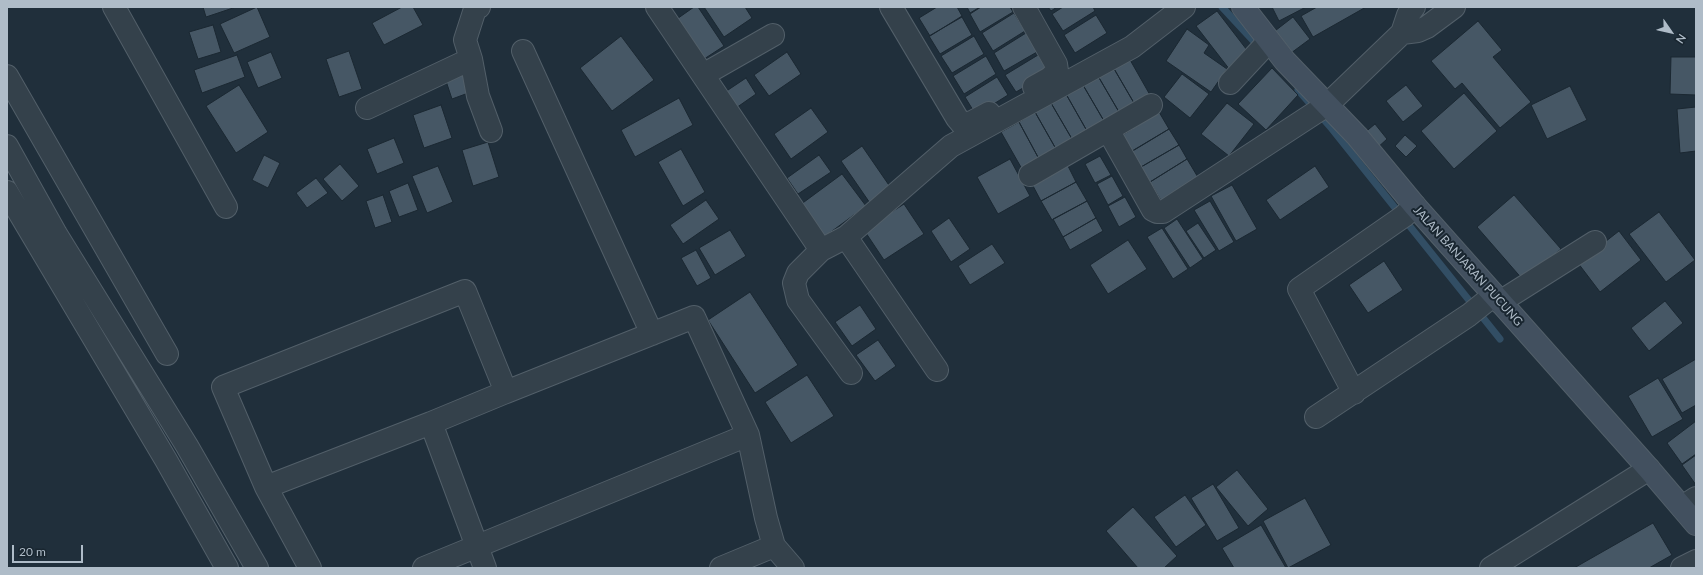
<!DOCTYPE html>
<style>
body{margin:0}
#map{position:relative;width:1703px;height:575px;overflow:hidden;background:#202f3b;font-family:Lato,sans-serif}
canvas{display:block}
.frame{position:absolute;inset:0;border:8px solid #afbcc8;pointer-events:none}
.north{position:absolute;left:1651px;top:12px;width:40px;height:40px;-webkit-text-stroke:3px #192630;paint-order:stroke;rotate:124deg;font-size:11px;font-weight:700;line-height:16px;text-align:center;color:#afbcc8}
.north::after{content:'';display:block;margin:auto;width:14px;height:18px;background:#afbcc8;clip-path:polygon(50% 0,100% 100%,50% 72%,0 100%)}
.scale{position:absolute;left:12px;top:545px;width:71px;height:18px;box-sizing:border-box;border:2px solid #afbcc8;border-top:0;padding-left:5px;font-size:12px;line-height:14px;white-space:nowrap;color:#afbcc8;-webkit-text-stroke:3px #192630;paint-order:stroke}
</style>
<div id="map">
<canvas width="1703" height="575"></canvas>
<div class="frame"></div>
<div class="north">N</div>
<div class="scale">20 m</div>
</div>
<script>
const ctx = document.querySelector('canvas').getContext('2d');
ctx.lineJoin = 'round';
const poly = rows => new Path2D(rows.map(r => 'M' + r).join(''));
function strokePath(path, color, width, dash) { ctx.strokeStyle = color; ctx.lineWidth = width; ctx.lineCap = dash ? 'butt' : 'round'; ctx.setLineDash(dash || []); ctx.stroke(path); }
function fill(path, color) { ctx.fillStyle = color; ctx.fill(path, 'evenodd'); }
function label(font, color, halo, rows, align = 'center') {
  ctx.font = font + ' Lato,sans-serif'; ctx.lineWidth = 4; ctx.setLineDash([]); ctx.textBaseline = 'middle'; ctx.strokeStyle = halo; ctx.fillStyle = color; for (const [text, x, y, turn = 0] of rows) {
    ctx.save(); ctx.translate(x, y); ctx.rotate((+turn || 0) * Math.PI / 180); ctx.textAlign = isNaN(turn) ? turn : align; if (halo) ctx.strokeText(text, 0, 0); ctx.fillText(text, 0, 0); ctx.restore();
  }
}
const stream = poly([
 [1222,7,1260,48],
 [1298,90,1332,129,1500,339]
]);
const building = poly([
 [203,7,236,7,206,17,203,7],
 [257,7,270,37,234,53,220,24,257,7],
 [402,7,413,7,423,25,384,45,372,23,402,7],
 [694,7,698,7,724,46,701,61,674,21,694,7],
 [704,7,745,7,752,18,724,37,704,7],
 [937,7,957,7,962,16,930,36,919,18,937,7],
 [967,7,980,7,970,13,967,7],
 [981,7,1010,7,1013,12,980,32,970,14,981,7],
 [1048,7,1057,7,1051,11,1048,7],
 [1063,7,1093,7,1095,11,1063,31,1052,14,1063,7],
 [1272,7,1306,7,1279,21,1272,7],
 [1317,7,1366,7,1313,37,1301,16,1317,7],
 [1217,11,1250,54,1230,70,1196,26,1217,11],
 [1014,13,1025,31,993,51,982,33,1014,13],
 [1096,15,1107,33,1075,53,1064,35,1096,15],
 [962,17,972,35,940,54,929,36,962,17],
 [1293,17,1310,39,1287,56,1271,34,1293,17],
 [1478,21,1502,50,1493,57,1531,102,1500,128,1462,83,1455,89,1431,61,1478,21],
 [213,25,221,52,198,59,189,32,213,25],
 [1187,29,1209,45,1204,53,1227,69,1211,92,1166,61,1187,29],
 [1026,33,1037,52,1004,71,994,53,1026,33],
 [621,36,654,80,612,111,580,68,621,36],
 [974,36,984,54,952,73,941,56,974,36],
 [349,51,362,89,339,97,326,59,349,51],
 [271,52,282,78,258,88,247,62,271,52],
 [787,52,801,74,769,96,754,75,787,52],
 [237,55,245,77,202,93,194,70,237,55],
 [1038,55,1049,73,1016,92,1005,75,1038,55],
 [986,56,996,74,964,94,953,76,986,56],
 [1671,57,1696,57,1696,95,1670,94,1671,57],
 [1129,58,1150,95,1134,103,1113,67,1129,58],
 [1113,67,1134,103,1119,112,1098,76,1113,67],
 [1272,68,1298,95,1266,130,1238,104,1272,68],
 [464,69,471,92,452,99,444,75,464,69],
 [1182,74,1209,94,1190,118,1164,97,1182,74],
 [1098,76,1119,112,1104,121,1083,85,1098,76],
 [997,77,1008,95,976,115,965,97,997,77],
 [746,78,756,94,736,108,725,92,746,78],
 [239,85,268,132,236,153,206,106,239,85],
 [1083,85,1104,121,1087,131,1066,94,1083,85],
 [1406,85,1423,106,1403,122,1386,101,1406,85],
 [1570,86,1587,120,1547,139,1531,105,1570,86],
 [1464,93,1497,131,1454,169,1421,131,1464,93],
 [1066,94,1087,131,1072,139,1051,103,1066,94],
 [679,98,693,125,635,157,621,130,679,98],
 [1051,103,1072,139,1056,149,1035,112,1051,103],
 [1227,103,1254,124,1229,156,1201,134,1227,103],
 [441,105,452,138,424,148,413,115,441,105],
 [1696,107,1696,151,1680,153,1677,109,1696,107],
 [811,108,828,132,791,159,774,134,811,108],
 [1035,112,1056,149,1039,159,1019,122,1035,112],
 [1159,112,1169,129,1131,152,1121,136,1159,112],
 [1019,122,1039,159,1022,169,1001,132,1019,122],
 [1375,124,1387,139,1376,149,1363,134,1375,124],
 [1169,129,1179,145,1141,167,1132,151,1169,129],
 [1405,135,1417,146,1406,157,1395,146,1405,135],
 [394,138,404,163,377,174,367,149,394,138],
 [488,142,499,177,473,186,462,150,488,142],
 [1179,145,1187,159,1150,182,1141,167,1179,145],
 [862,146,893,191,872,206,841,161,862,146],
 [681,149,705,192,683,206,658,162,681,149],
 [264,155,280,163,268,188,252,180,264,155],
 [819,155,831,172,798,194,787,178,819,155],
 [1100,156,1111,175,1095,183,1085,164,1100,156],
 [1010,159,1030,196,998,214,977,177,1010,159],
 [1187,159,1199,179,1162,202,1150,182,1187,159],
 [340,164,359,186,342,201,323,179,340,164],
 [1067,164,1076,182,1041,201,1032,184,1067,164],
 [438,166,453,202,427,213,412,176,438,166],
 [1315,166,1329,187,1280,220,1266,200,1315,166],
 [842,174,866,206,824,237,800,205,842,174],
 [1112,176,1123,196,1108,205,1097,184,1112,176],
 [316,178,328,193,307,208,296,193,316,178],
 [1076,182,1087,201,1052,220,1041,201,1076,182],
 [408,183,418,210,399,217,389,191,408,183],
 [1232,185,1257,229,1236,241,1211,196,1232,185],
 [383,195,392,222,375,228,366,201,383,195],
 [1514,195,1561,249,1524,281,1477,227,1514,195],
 [1125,197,1136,217,1119,227,1108,206,1125,197],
 [706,200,719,219,683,244,670,225,706,200],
 [1087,201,1096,218,1063,237,1053,219,1087,201],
 [1210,201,1234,242,1219,251,1194,210,1210,201],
 [904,204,924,234,884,260,864,230,904,204],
 [1659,212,1695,260,1666,282,1629,234,1659,212],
 [949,218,970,249,951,262,931,231,949,218],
 [1096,218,1103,231,1070,250,1063,237,1096,218],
 [1177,219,1203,259,1190,268,1164,228,1177,219],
 [1198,223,1216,250,1204,258,1186,231,1198,223],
 [1162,228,1188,269,1173,279,1147,237,1162,228],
 [730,230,746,256,715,275,699,248,730,230],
 [1619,231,1641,260,1600,292,1578,263,1619,231],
 [1128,240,1147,269,1108,294,1090,265,1128,240],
 [992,244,1005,263,970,285,958,266,992,244],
 [696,250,711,278,697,286,681,258,696,250],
 [1384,261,1403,290,1368,313,1349,285,1384,261],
 [750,292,798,365,755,393,708,320,750,292],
 [1665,301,1683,323,1649,351,1631,328,1665,301],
 [860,305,876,329,852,346,835,322,860,305],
 [878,340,896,366,875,381,856,355,878,340],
 [1696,359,1696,405,1682,413,1662,379,1696,359],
 [807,375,834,416,791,443,765,402,807,375],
 [1658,378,1683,419,1652,437,1628,396,1658,378],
 [1696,421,1696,454,1682,464,1667,443,1696,421],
 [1696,455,1696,485,1682,465,1696,455],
 [1237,470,1268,509,1248,526,1216,487,1237,470],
 [1213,484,1239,528,1217,541,1191,498,1213,484],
 [1185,495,1206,525,1176,547,1154,517,1185,495],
 [1305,498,1331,545,1288,568,1263,521,1305,498],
 [1133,507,1177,556,1164,568,1138,568,1106,531,1133,507],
 [1653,523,1672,555,1649,568,1574,568,1653,523],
 [1261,525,1286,568,1234,568,1222,548,1261,525]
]);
const street = poly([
 [114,7,226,207],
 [479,7,475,9,465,40,471,59,478,96,491,131],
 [657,7,821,250],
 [891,7,957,118,962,124,972,122,989,113],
 [1024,7,1056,64,1057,71,1050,78,1034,87],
 [1402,33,1418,31,1427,27,1454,7],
 [523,51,652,334],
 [703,75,773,35],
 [7,76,167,354],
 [1230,83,1269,41],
 [367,108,471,59],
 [1108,130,1153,210,1157,212,1163,212,1327,105,1402,33,1408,15,1414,7],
 [7,146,56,234,187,446,257,568],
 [1030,175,1151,105],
 [7,192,166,460,227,568],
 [846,237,937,370],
 [1500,302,1595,242],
 [851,373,798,300,794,283,798,273,821,250,846,237,951,146,1132,47,1184,7],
 [1354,393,1299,289,1404,216,1415,206],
 [1316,417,1469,315,1494,295],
 [431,423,506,392],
 [748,435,766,518,774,546,793,568],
 [266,487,223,387,465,291,506,392,694,317,748,435,424,568],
 [1682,507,1696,498],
 [310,568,266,487,431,423,485,568],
 [721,568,774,546],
 [1491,568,1649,469],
 [1682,568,1696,561]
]);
const secondary = poly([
 [1243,7,1285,61,1357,136,1415,206,1649,469,1696,524]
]);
const streetNames = [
 ["JALAN BANJARAN PUCUNG",1468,266,48]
];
strokePath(stream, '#324e64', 7);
fill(building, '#465765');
strokePath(building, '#1b2832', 1);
strokePath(street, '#525f69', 24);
strokePath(secondary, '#525f69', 24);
strokePath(street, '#34414b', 22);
strokePath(secondary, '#42505f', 22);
label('12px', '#afbcc8', '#192630', streetNames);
</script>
